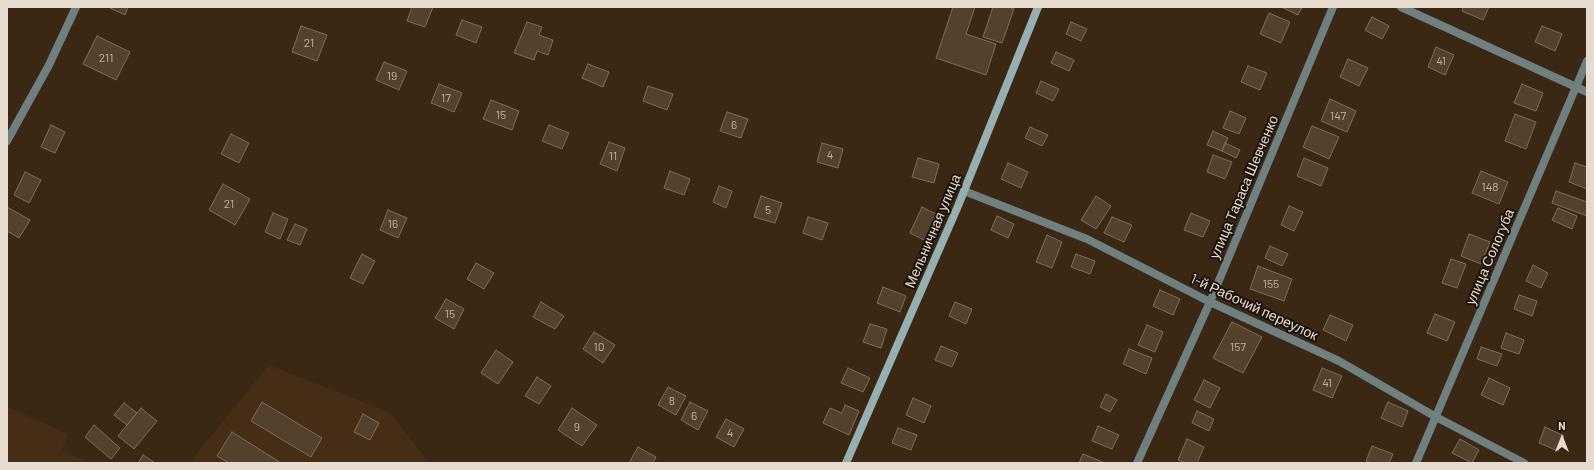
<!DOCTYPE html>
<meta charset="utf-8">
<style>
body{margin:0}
#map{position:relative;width:1594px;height:470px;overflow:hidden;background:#3a2815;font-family:Barlow,sans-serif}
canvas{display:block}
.frame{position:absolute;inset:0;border:8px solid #e7dbd0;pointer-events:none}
.north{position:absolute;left:1542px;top:418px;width:40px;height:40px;-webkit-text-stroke:3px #1b130b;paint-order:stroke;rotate:0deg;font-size:11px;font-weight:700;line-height:16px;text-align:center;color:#e7dbd0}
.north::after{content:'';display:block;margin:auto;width:14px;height:18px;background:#e7dbd0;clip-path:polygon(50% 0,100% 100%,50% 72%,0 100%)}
</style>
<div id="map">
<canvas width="1594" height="470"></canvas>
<div class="frame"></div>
<div class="north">N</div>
</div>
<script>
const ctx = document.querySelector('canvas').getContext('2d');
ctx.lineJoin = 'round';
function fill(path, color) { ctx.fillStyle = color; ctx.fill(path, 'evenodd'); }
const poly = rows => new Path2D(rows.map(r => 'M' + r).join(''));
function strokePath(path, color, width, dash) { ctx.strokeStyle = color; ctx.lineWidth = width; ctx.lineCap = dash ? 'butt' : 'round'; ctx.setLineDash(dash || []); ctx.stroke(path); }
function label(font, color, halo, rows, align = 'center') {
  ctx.font = font + ' Barlow,sans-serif'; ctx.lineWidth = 4; ctx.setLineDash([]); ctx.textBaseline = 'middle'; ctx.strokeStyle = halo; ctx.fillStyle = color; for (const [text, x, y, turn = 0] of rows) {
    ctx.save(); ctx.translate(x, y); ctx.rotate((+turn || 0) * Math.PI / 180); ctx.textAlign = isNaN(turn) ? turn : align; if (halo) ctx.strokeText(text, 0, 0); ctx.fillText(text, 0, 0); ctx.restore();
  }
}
const built = poly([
 [269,365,390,413,430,463,189,463],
 [7,406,69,435,61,451,90,463,7,463]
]);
const building = poly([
 [110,7,128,7,125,15,110,8,110,7],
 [412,7,433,7,425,27,407,21,412,7],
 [953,7,975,7,966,34,996,44,986,75,936,58,953,7],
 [993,7,1009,7,1014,9,1002,43,983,37,993,7],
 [1281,7,1302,7,1298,15,1281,7],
 [1463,7,1489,7,1483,20,1462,11,1463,7],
 [1269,13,1290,22,1281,43,1260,34,1269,13],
 [1372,17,1389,26,1382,39,1365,30,1372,17],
 [462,20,482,27,476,43,456,35,462,20],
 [527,22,542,27,539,35,553,40,548,55,537,51,534,60,514,53,527,22],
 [1071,22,1087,29,1081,41,1066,34,1071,22],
 [301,26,327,35,317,61,292,52,301,26],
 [1542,26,1562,34,1555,51,1535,42,1542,26],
 [97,36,130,52,116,80,83,64,97,36],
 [1436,47,1454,55,1445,75,1428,67,1436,47],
 [1056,52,1074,60,1069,71,1051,63,1056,52],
 [1348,59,1368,68,1359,86,1340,77,1348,59],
 [384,62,407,71,399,90,376,80,384,62],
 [588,64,609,72,603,87,582,78,588,64],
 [1248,66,1267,73,1260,90,1241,82,1248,66],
 [1041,81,1059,89,1053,101,1036,93,1041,81],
 [439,84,462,93,454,112,431,103,439,84],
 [1522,84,1543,93,1536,111,1514,103,1522,84],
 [648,86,673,94,667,110,643,101,648,86],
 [1330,99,1356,111,1347,132,1321,121,1330,99],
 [491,100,519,111,512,130,483,119,491,100],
 [1230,111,1246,118,1239,134,1223,128,1230,111],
 [727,112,748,119,741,138,720,131,727,112],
 [1515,114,1536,122,1526,149,1505,141,1515,114],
 [51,125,65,132,55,153,41,147,51,125],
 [549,125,569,133,562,149,542,141,549,125],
 [1312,126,1339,137,1329,159,1303,147,1312,126],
 [1030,127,1048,135,1042,146,1025,138,1030,127],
 [1213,131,1228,138,1222,151,1207,145,1213,131],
 [231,134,249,143,239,163,221,154,231,134],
 [609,142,625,148,617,171,600,164,609,142],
 [822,143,843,149,838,168,817,162,822,143],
 [1225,143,1240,150,1236,158,1222,151,1225,143],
 [1213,155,1232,162,1225,179,1207,172,1213,155],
 [918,158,939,164,934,183,912,177,918,158],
 [1304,158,1328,168,1321,186,1297,176,1304,158],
 [1008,163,1028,172,1021,188,1001,179,1008,163],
 [1575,163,1587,167,1587,189,1569,182,1575,163],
 [670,171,690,179,684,195,664,188,670,171],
 [1481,171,1508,182,1499,204,1472,193,1481,171],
 [25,172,41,180,29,203,14,195,25,172],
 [223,184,250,199,235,225,209,210,223,184],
 [719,186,732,191,726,208,713,202,719,186],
 [1556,191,1587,202,1587,216,1552,203,1556,191],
 [761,196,782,203,775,223,754,217,761,196],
 [1096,196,1111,206,1096,229,1081,220,1096,196],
 [1289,206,1303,212,1294,231,1281,225,1289,206],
 [7,207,30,220,19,238,7,231,7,207],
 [922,207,942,217,930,243,910,233,922,207],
 [1558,208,1577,216,1572,229,1552,220,1558,208],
 [388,210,407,218,398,238,380,230,388,210],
 [273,213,288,219,280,239,265,232,273,213],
 [1191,213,1210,221,1203,237,1184,230,1191,213],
 [997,216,1014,224,1008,238,991,230,997,216],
 [808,217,828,223,822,240,803,233,808,217],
 [1112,217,1132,225,1124,242,1104,233,1112,217],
 [295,224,307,229,300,245,287,240,295,224],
 [1469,234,1490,242,1481,264,1461,256,1469,234],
 [1047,235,1062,242,1052,268,1036,262,1047,235],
 [1270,246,1288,254,1282,266,1265,258,1270,246],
 [362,254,375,261,363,284,350,278,362,254],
 [1076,254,1095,261,1090,274,1071,267,1076,254],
 [1451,259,1466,264,1457,288,1442,283,1451,259],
 [476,263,494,273,484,289,467,279,476,263],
 [1533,265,1548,273,1541,288,1526,281,1533,265],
 [1258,266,1292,279,1284,301,1250,289,1258,266],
 [883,287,906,296,900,312,877,303,883,287],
 [1160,290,1180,299,1173,315,1153,306,1160,290],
 [1519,295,1537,301,1532,316,1514,309,1519,295],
 [446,299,464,309,454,329,435,318,446,299],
 [541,302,564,316,555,329,533,317,541,302],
 [955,302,972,309,966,324,949,316,955,302],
 [1435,314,1455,322,1447,341,1427,333,1435,314],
 [1330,315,1353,325,1346,341,1323,330,1330,315],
 [1232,322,1262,337,1243,373,1213,358,1232,322],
 [870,324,887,329,881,348,863,342,870,324],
 [1147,325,1163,332,1155,352,1138,345,1147,325],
 [594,332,615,345,603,363,583,349,594,332],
 [1506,333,1524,340,1519,354,1501,348,1506,333],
 [941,346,958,353,952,367,935,360,941,346],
 [1481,347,1502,354,1497,366,1477,359,1481,347],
 [1129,349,1152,358,1146,374,1123,364,1129,349],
 [496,350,513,362,498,384,481,373,496,350],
 [848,368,870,378,863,392,841,383,848,368],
 [1322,368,1342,376,1332,398,1313,390,1322,368],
 [537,377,551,386,539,404,525,396,537,377],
 [1489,378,1510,388,1503,405,1481,395,1489,378],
 [1204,380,1220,388,1210,408,1194,400,1204,380],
 [668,387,686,396,676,415,658,405,668,387],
 [1106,394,1117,400,1110,412,1100,407,1106,394],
 [913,398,931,406,924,423,906,415,913,398],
 [262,402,322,438,311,457,251,421,262,402],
 [690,402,708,411,698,430,681,420,690,402],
 [1388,402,1408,411,1402,427,1381,418,1388,402],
 [124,403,137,413,127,425,114,415,124,403],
 [845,405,859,411,849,435,823,423,830,408,842,413,845,405],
 [141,408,157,421,134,449,118,436,141,408],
 [572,408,597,425,582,446,558,430,572,408],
 [1197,411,1214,419,1209,431,1192,423,1197,411],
 [363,414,379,423,370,440,354,432,363,414],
 [726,419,744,429,734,447,716,437,726,419],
 [94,425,120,448,111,459,85,437,94,425],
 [1098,426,1119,435,1112,449,1092,441,1098,426],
 [1545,427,1564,436,1558,451,1539,443,1545,427],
 [898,428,917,435,911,450,892,443,898,428],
 [232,432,281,463,229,463,217,456,232,432],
 [1187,439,1204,447,1197,463,1186,463,1178,460,1187,439],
 [1460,439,1479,450,1472,463,1452,453,1460,439],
 [1372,446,1393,454,1389,463,1370,463,1366,461,1372,446],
 [638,447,656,457,653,463,629,463,638,447],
 [1083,454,1105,463,1079,463,1083,454],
 [143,455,155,463,138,463,143,455]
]);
const minor = poly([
 [1401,7,1587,92],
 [7,141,49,65,76,7],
 [964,191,1087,239,1210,302,1339,361,1436,417,1524,463],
 [1137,463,1210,302,1333,7],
 [1416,463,1587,61]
]);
const secondary = poly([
 [846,463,958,206,1038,7]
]);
const numberNames = [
 ["21",309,43],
 ["211",106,58],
 ["41",1441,61],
 ["19",392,76],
 ["17",446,98],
 ["15",501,115],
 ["147",1338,116],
 ["6",734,125],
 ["4",830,155],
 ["11",613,156],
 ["148",1490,187],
 ["21",229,204],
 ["5",768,210],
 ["16",393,224],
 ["155",1271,284],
 ["15",450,314],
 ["10",599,347],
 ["157",1238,347],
 ["41",1327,383],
 ["8",672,401],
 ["6",694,416],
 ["9",577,427],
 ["4",730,433]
];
const streetNames = [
 ["улица Тараса Шевченко",1244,187,-67],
 ["Мельничная улица",933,231,-67],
 ["улица Сологуба",1490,257,-67],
 ["1-й Рабочий переулок",1254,307,25]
];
fill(built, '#452e15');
fill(building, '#54412d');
strokePath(building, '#816c58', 1);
strokePath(minor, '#707f80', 8);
strokePath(secondary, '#96afb0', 8);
label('12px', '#c2b4a7', null, numberNames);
label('14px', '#e7dbd0', '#1b130b', streetNames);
</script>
